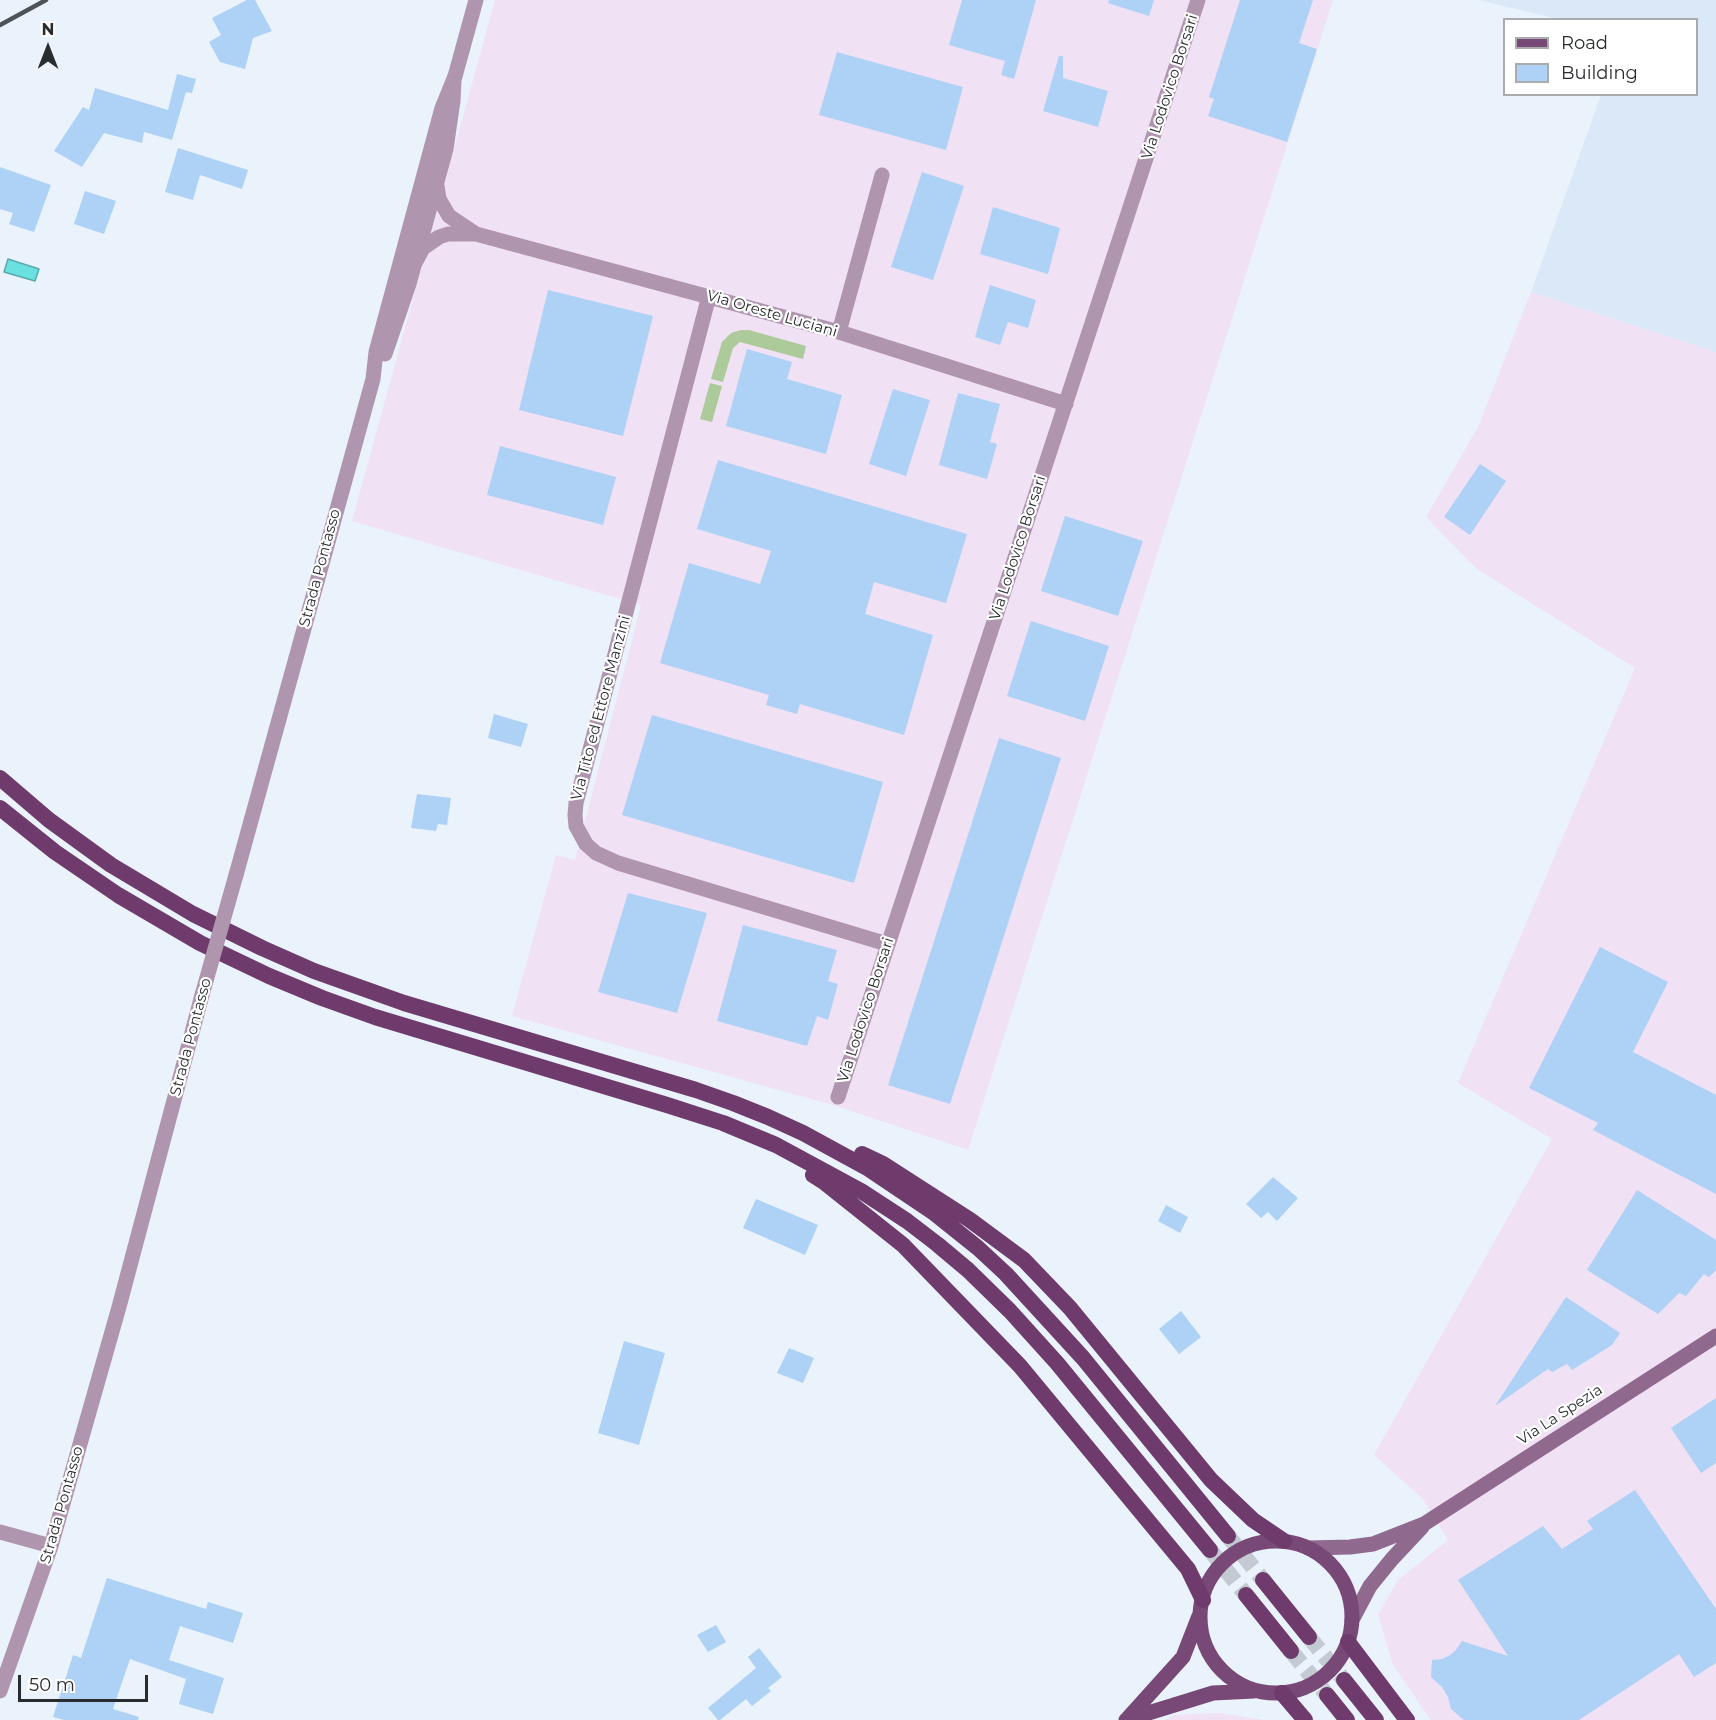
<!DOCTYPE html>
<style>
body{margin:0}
#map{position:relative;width:1716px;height:1720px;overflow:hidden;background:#eaf2fb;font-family:Montserrat,sans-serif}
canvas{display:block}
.legend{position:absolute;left:1503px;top:18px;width:195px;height:78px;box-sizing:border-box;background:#fff;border:2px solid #a9abac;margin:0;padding:8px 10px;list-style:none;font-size:18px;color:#292c2f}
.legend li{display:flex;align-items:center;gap:12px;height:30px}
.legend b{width:30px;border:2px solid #a9abac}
.north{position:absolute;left:18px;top:18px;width:60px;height:60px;-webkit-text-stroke:4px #fff;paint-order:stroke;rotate:0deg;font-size:16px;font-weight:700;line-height:24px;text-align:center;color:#292c2f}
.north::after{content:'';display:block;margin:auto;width:21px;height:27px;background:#292c2f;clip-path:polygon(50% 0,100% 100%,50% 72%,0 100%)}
.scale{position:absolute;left:18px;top:1675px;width:130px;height:27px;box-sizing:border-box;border:3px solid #292c2f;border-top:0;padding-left:8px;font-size:18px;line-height:21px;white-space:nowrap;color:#292c2f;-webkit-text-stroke:4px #fff;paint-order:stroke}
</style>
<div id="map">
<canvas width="1716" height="1720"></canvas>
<ul class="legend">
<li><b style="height:8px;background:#784977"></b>Road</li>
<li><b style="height:16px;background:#aed1f6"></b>Building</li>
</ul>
<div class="north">N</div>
<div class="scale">50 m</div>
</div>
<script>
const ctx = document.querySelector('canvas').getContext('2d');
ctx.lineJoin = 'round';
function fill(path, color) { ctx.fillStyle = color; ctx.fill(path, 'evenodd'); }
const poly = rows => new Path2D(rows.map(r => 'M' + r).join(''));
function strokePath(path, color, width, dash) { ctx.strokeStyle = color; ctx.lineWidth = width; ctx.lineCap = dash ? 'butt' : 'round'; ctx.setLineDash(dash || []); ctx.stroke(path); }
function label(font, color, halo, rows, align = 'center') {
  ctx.font = font + ' Montserrat,sans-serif'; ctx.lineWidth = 4.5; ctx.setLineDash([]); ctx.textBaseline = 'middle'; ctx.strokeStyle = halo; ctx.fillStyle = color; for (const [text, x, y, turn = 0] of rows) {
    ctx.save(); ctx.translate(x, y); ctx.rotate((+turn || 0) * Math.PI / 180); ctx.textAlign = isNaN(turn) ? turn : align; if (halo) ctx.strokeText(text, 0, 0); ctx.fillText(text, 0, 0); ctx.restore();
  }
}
const commercial = poly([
 [495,0,1333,0,968,1150,833,1105,512,1016,556,855,575,860,641,605,352,521],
 [1531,292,1716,352,1716,1720,1431,1720,1393,1665,1378,1615,1398,1580,1448,1540,1422,1498,1374,1455,1552,1139,1458,1083,1635,668,1477,569,1426,517,1478,427],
 [1219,1713,1263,1720,1165,1720,1174,1715]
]);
const built = poly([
 [1479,0,1716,0,1716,352,1531,292,1601,95,1696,94,1696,20,1558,19]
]);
const green = poly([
 [741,330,749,330,806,346,803,359,740,342,733,348,723,382,711,379,722,342,731,333],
 [710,383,722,386,712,422,700,419]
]);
const water = poly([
 [8,259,39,269,35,281,4,272,8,259]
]);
const building = poly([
 [247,0,255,0,272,31,253,38,245,69,220,62,209,42,221,35,212,18],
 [962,0,1036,0,1014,79,1001,75,1005,61,949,45],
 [1109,0,1154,0,1149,16,1108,3],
 [1240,0,1313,0,1299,43,1317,49,1287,142,1208,116,1214,99,1209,97],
 [837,52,963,87,946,150,819,115],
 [1059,56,1063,56,1063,78,1108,91,1098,127,1043,111],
 [177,74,196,79,192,93,186,92,172,140,144,132,142,143,104,133,82,167,54,151,83,107,89,110,95,88,168,110],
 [178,148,248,170,242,189,200,175,193,200,165,192],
 [0,167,51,185,34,232,9,224,13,213,0,209],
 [922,172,964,186,933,280,891,267],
 [85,191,116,201,104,234,74,224],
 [993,207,1060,228,1048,274,980,254],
 [990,285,1036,300,1028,328,1008,322,1000,345,975,337],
 [548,290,653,316,623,436,519,410],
 [747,349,792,362,787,379,842,395,826,454,726,426],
 [893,389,930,400,906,476,869,464],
 [958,393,1000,404,990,442,997,444,987,479,939,465],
 [500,446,616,477,603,525,487,495],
 [718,460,967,534,946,603,874,582,865,614,933,635,904,735,800,704,797,714,766,705,769,695,660,663,689,563,760,584,771,551,697,529],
 [1480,464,1506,481,1470,535,1444,517],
 [1065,516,1143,541,1118,616,1041,591],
 [1031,621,1109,646,1085,721,1007,696],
 [494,714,528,724,521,747,488,738],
 [652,715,883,782,854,883,622,815],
 [999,738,1061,758,950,1104,888,1085],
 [417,794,451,798,447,825,438,824,436,831,411,828],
 [628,893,707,913,677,1013,598,992],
 [743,925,837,950,828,981,838,984,828,1020,817,1016,807,1046,717,1021],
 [1600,947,1668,982,1633,1052,1716,1095,1716,1194,1593,1130,1598,1123,1529,1088],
 [1273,1177,1298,1198,1277,1221,1268,1212,1261,1218,1246,1204],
 [1637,1190,1716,1240,1716,1270,1709,1277,1704,1274,1686,1296,1679,1293,1658,1314,1587,1270],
 [756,1199,818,1225,805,1255,743,1228],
 [1166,1205,1188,1217,1180,1233,1158,1221],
 [1566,1297,1620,1333,1612,1345,1572,1370,1567,1364,1552,1372,1548,1369,1495,1406],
 [1181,1311,1201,1337,1179,1354,1159,1329],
 [624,1341,665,1353,639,1445,598,1433],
 [789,1348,814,1358,803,1383,777,1373],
 [1716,1398,1716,1463,1701,1473,1671,1428],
 [1635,1490,1716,1609,1716,1663,1694,1677,1679,1654,1579,1720,1464,1720,1451,1709,1448,1697,1442,1687,1431,1677,1432,1660,1442,1659,1450,1655,1456,1650,1462,1641,1508,1656,1458,1580,1543,1526,1562,1549,1593,1529,1587,1521],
 [107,1578,206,1609,208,1602,243,1613,233,1643,180,1626,169,1660,224,1678,213,1714,179,1704,186,1679,130,1659,113,1709,139,1717,138,1720,64,1720,53,1717,73,1655,81,1658],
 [716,1625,726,1642,708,1652,697,1635],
 [759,1648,782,1677,768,1688,771,1691,752,1706,746,1699,720,1720,718,1720,708,1708,756,1668,748,1657]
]);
const trunkTunnel = poly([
 [1228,1536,1263,1580],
 [1210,1550,1246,1595],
 [1309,1637,1344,1680],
 [1291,1651,1327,1695]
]);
const minor = poly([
 [437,186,439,199,449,216,476,234],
 [415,263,423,248,439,237,448,234,476,234,839,332,1066,404],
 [709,296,576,803,575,815,576,826,586,844,596,853,618,863,887,944],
 [839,332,882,175],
 [385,354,409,284,446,149,453,101,454,80,476,0],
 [236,875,373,379,376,352,442,108,455,76],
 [838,1097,1198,0],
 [0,1532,51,1546],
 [0,1691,51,1546,119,1307,202,995]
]);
const secondary = poly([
 [1308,1548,1350,1547,1373,1544,1424,1524,1716,1336],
 [1352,1620,1370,1586,1392,1559,1422,1527]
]);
const primary = poly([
 '1200 1617a76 76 0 1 1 152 0a76 76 0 1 1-152 0Z',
 [1128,1718,1183,1657,1199,1616],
 [1126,1720,1213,1693,1254,1691]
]);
const trunk = poly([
 [0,778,49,820,111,865,193,914,262,948,314,971,404,1003,696,1090,733,1103,768,1117,803,1133,869,1169,933,1212,978,1248,1006,1274,1083,1358,1228,1536],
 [0,808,55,852,118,895,200,943,269,976,322,998,375,1017,667,1105,723,1123,776,1145,861,1191,907,1221,937,1244,968,1270,1010,1311,1057,1363,1210,1550],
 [862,1154,883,1164,970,1220,1024,1260,1070,1308,1211,1480,1253,1520,1284,1541],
 [813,1175,824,1182,903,1245,1020,1366,1188,1569,1203,1600],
 [1263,1580,1309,1637],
 [1246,1595,1291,1651],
 [1348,1642,1407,1720],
 [1344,1680,1376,1720],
 [1282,1693,1305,1720],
 [1327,1695,1347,1720]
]);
const rail = poly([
 [0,25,46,0]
]);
const minorBridge = poly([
 [202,995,236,875]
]);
const streetNames = [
 ["Via Lodovico Borsari",1170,87,-72],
 ["Via Oreste Luciani",772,314,16],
 ["Via Lodovico Borsari",1018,548,-72],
 ["Strada Pontasso",320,568,-75],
 ["Via Tito ed Ettore Manzini",601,708,-75],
 ["Via Lodovico Borsari",866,1010,-72],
 ["Strada Pontasso",191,1037,-75],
 ["Via La Spezia",1560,1415,-33],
 ["Strada Pontasso",62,1505,-74]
];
fill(commercial, '#f0e1f5');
fill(built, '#dbe8f7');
fill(green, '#acca9a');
fill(water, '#6ae0e0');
strokePath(water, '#56aaab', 1.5);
fill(building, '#aed1f6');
strokePath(trunkTunnel, '#c3cad2', 16, [16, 8]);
strokePath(minor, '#b095af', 15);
strokePath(secondary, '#90698f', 15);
strokePath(primary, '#784977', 15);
strokePath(trunk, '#6e3b6c', 16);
strokePath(rail, '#4f5358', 4.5);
strokePath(minorBridge, '#b095af', 15);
label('15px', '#292c2f', '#fff', streetNames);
</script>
